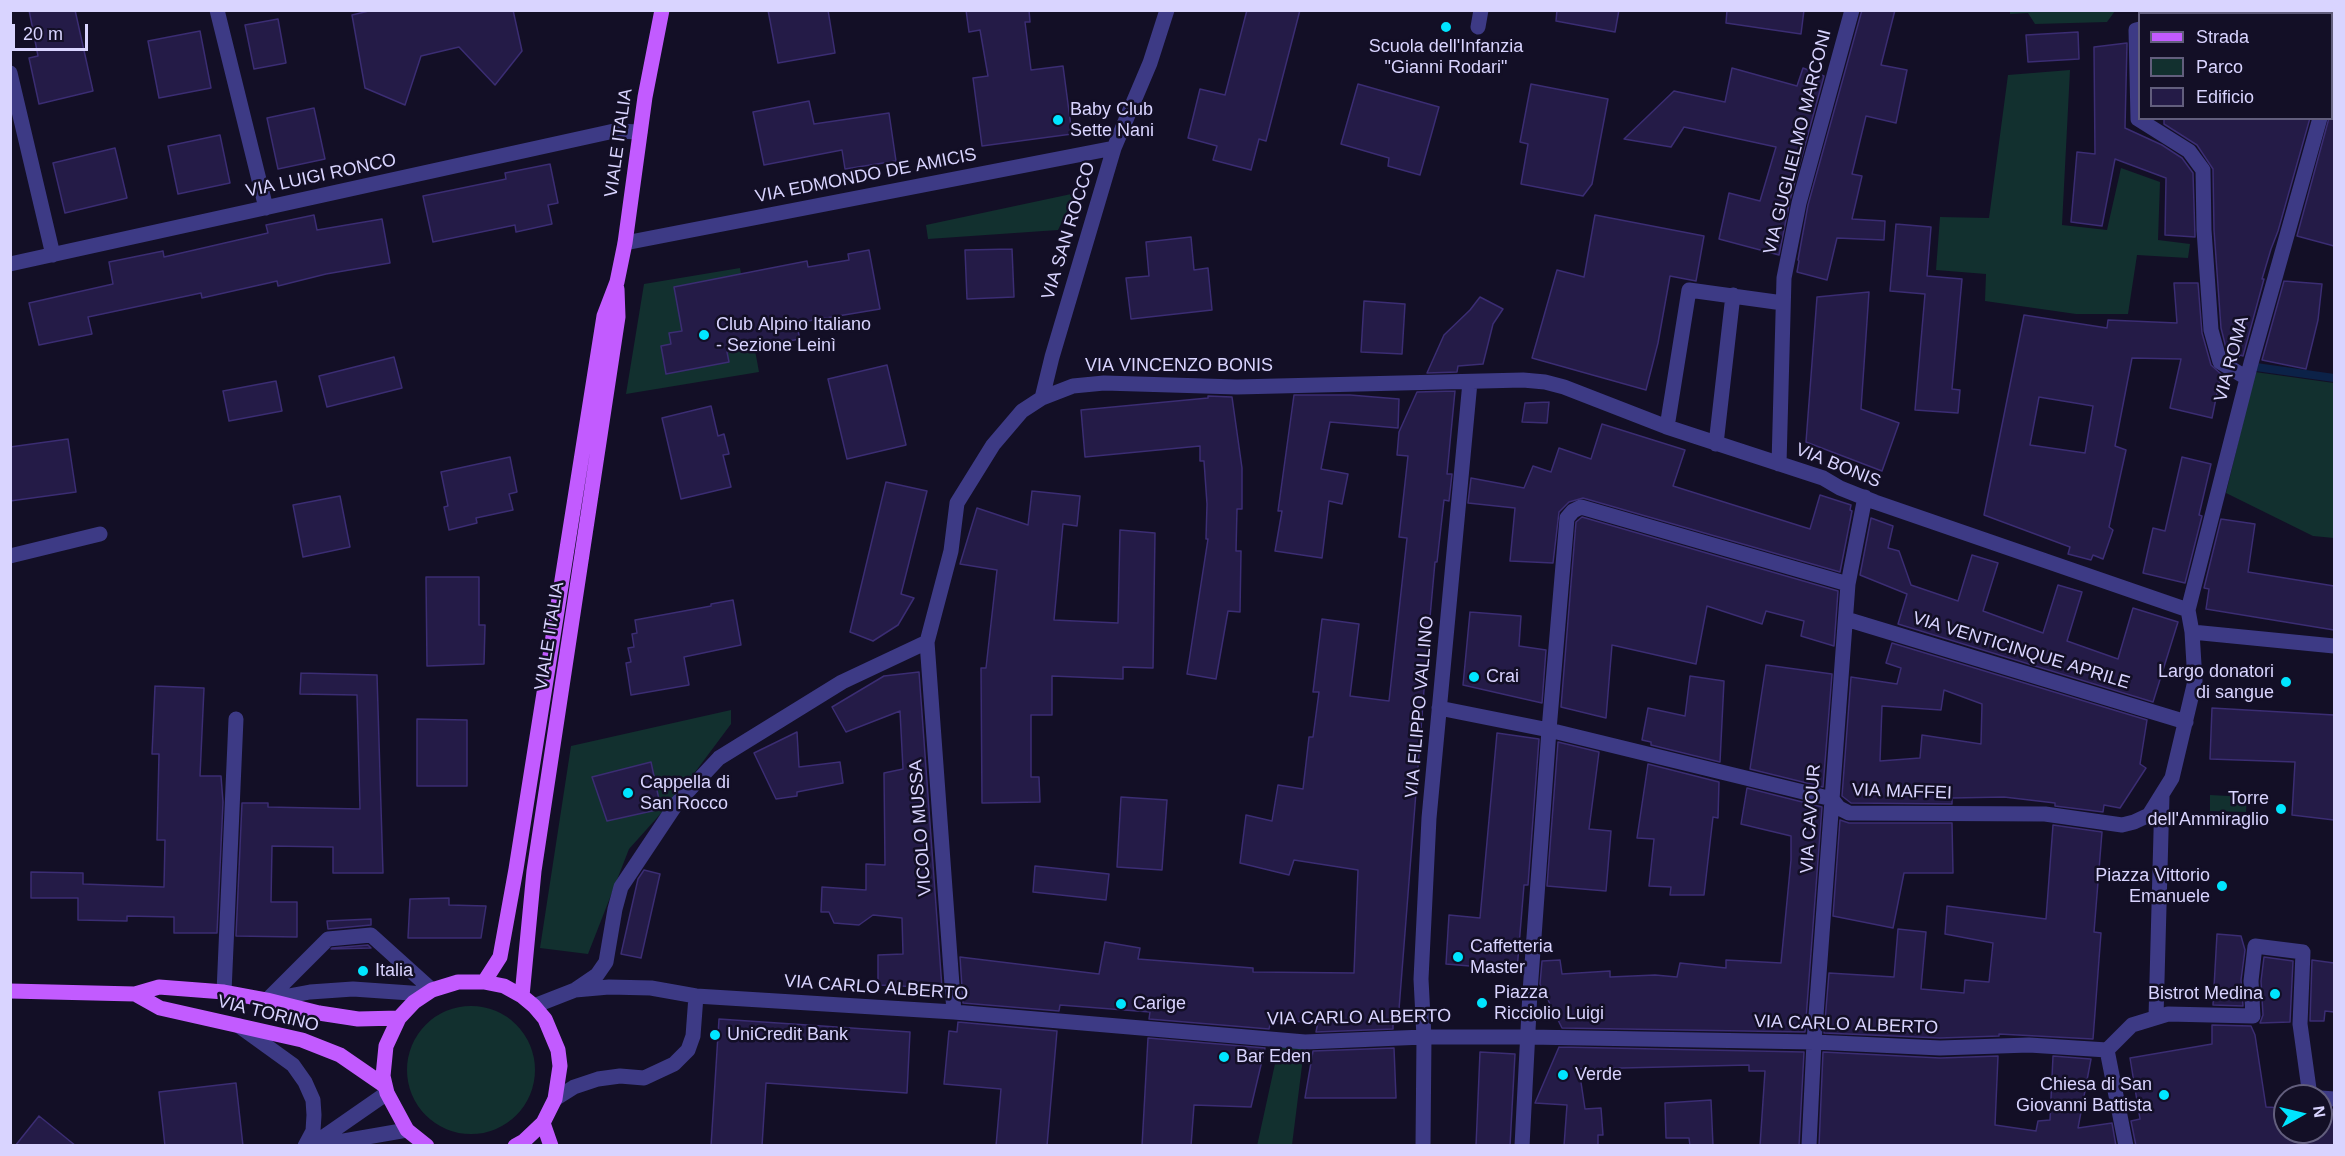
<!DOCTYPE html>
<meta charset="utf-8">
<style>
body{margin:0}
#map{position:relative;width:2345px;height:1156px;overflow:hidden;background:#130f26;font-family:Arial,sans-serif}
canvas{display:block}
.frame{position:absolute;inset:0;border:12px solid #d9d4ff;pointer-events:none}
.legend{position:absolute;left:2138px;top:12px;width:195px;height:108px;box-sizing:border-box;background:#130f26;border:2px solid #625e7d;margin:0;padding:8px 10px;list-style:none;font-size:18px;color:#d9d4ff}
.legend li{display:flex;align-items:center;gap:12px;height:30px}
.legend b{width:30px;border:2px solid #625e7d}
.north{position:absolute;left:2273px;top:1084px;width:60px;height:60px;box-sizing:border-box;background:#130f26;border:2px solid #625e7d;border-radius:50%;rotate:82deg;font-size:16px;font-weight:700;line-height:24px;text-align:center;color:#d9d4ff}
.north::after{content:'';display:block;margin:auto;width:21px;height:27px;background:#00e5ff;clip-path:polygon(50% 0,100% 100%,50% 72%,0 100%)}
.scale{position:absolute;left:12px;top:24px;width:76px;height:27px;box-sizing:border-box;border:3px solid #d9d4ff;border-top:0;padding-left:8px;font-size:18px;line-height:21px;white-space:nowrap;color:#d9d4ff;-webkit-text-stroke:4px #130f26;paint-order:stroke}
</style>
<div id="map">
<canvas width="2345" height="1156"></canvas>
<div class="frame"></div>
<ul class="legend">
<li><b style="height:8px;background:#c25bff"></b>Strada</li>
<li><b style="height:16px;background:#12302f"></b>Parco</li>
<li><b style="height:16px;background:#241b47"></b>Edificio</li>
</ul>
<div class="north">N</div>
<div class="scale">20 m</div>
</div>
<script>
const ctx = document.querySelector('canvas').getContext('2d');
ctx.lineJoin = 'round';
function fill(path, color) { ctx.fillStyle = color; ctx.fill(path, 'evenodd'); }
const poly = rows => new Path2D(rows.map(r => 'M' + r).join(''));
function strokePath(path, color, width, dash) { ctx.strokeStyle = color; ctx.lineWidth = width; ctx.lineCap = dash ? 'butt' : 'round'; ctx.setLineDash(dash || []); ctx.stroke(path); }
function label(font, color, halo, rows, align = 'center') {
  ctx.font = font + ' Arial,sans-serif'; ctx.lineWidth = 5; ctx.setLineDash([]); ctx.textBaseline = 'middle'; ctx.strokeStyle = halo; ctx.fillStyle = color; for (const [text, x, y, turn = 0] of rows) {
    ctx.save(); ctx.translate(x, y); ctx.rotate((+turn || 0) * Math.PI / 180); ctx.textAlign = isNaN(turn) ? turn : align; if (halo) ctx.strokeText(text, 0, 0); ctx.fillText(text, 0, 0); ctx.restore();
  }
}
const green = poly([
 [2010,11,2010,10,2115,11,2107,22,2035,24,2028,13,2010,14],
 [2070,70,2062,225,2107,230,2121,168,2160,182,2158,240,2190,244,2188,258,2137,255,2128,314,2076,314,1985,301,1986,274,1936,270,1940,217,1989,218,2008,75],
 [1076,193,1058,230,928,239,926,225],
 [740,268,759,372,626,394,644,284],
 [2255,372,2334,383,2334,538,2313,536,2226,493],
 [731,710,731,724,681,791,629,849,588,954,540,948,571,746],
 [2210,795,2247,797,2246,812,2210,811],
 '407 1070a64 64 0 1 1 128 0a64 64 0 1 1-128 0Z',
 [1280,1041,1305,1042,1292,1145,1257,1146]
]);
const stream = poly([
 [2256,367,2334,378]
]);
const building = poly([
 [29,10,75,10,93,91,39,104,29,58,38,56,29,10],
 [373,10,513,10,522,51,495,85,459,47,421,56,405,105,365,88,352,15,373,10],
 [768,10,828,10,835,53,778,63,768,10],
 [966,10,1029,10,1030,22,1025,22,1031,70,1063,66,1072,134,982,146,973,78,988,76,980,30,969,32,966,10],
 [1247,10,1300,10,1266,141,1259,139,1251,170,1213,160,1217,146,1188,138,1200,89,1225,95,1247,10],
 [1557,10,1619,10,1615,32,1556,21,1557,10],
 [1727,10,1804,10,1801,34,1726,23,1727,10],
 [1862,10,1895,10,1881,65,1907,70,1896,123,1866,116,1852,174,1862,176,1852,219,1885,221,1884,240,1837,238,1827,280,1797,272,1799,261,1798,260,1808,205,1862,10],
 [278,19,286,63,254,69,245,25,278,19],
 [200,31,211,88,159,98,148,41,200,31],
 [2078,32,2079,59,2028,62,2026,35,2078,32],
 [2127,43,2125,128,2162,145,2182,158,2193,173,2195,237,2165,235,2166,178,2115,159,2102,226,2071,222,2077,152,2095,154,2094,47,2127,43],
 [1732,68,1797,86,1803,68,1824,76,1790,200,1779,255,1719,239,1729,193,1760,201,1776,147,1684,127,1671,147,1624,139,1674,91,1725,102,1732,68],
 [1358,84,1439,107,1420,175,1388,166,1389,158,1341,144,1358,84],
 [1531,84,1608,99,1592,184,1583,196,1521,184,1528,144,1520,142,1531,84],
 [809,101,814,124,889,113,896,161,845,169,842,150,764,165,753,112,809,101],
 [314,108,325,159,278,169,267,118,314,108],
 [2164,118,2310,118,2278,231,2271,249,2262,279,2264,279,2243,356,2240,355,2237,361,2228,356,2221,328,2214,230,2213,169,2197,145,2164,124,2164,118],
 [2329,118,2334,118,2334,246,2297,236,2329,118],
 [220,135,230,183,178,194,168,146,220,135],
 [115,148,127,198,65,213,53,163,115,148],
 [550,164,558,203,548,205,552,224,516,232,515,225,433,242,423,196,506,179,505,173,550,164],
 [314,215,317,230,382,219,390,263,326,274,278,286,277,281,202,298,201,293,88,317,92,334,39,345,29,303,113,284,109,262,163,251,164,257,268,233,266,225,314,215],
 [1595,215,1704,236,1696,281,1670,276,1658,343,1646,390,1532,358,1557,270,1584,277,1595,215],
 [1896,224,1931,227,1927,276,1962,279,1952,389,1960,390,1958,413,1915,410,1925,294,1890,291,1896,224],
 [1191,237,1194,270,1208,268,1212,310,1131,319,1126,278,1149,276,1146,242,1191,237],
 [1012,249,1014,297,967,299,965,250,1012,249],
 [869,250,880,309,796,323,800,339,727,352,729,362,666,374,661,346,671,344,669,333,682,331,674,287,807,261,808,267,849,260,848,254,869,250],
 [2284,281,2322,284,2318,320,2306,369,2262,360,2284,281],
 [2174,283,2198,283,2202,333,2211,365,2221,374,2212,418,2170,408,2181,359,2132,358,2115,446,2126,450,2109,527,2113,530,2103,559,2093,555,2091,560,2068,554,2070,547,1984,515,2024,315,2107,328,2108,320,2177,323,2174,283],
 [2039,397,2093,406,2085,453,2030,445,2039,397],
 [1869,292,1861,409,1899,423,1882,471,1806,442,1817,297,1869,292],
 [1480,297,1503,309,1493,324,1483,364,1458,366,1457,372,1427,373,1444,335,1470,310,1480,297],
 [1364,301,1405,304,1402,354,1361,352,1364,301],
 [394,357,402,388,327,407,319,376,394,357],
 [887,365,906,445,847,459,828,379,887,365],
 [276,381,282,411,229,421,223,391,276,381],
 [1455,391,1447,474,1452,474,1449,501,1444,500,1437,562,1435,562,1428,639,1398,1022,1393,1022,1393,1029,1316,1032,1318,1022,1271,1021,1269,1029,1149,1019,1150,1012,1060,1005,1059,1011,963,1003,960,957,1099,974,1105,942,1140,948,1138,959,1253,968,1253,972,1354,973,1358,870,1294,860,1289,875,1240,863,1246,815,1272,821,1278,785,1303,789,1309,737,1313,737,1319,692,1313,692,1322,619,1359,624,1350,696,1389,701,1407,538,1399,537,1408,456,1397,455,1399,432,1417,392,1455,391],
 [1294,395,1350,395,1399,399,1398,428,1330,422,1321,469,1348,474,1342,504,1329,501,1322,558,1275,551,1282,511,1278,511,1294,395],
 [1208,396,1232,397,1242,468,1242,509,1237,509,1236,551,1241,551,1240,612,1228,611,1216,679,1187,674,1208,539,1206,539,1207,504,1204,461,1200,461,1200,446,1085,457,1081,410,1208,398,1208,396],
 [1549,402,1547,423,1522,422,1525,403,1549,402],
 [711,406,718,436,724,434,729,454,723,455,731,487,681,499,662,418,711,406],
 [1602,424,1685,450,1673,486,1810,529,1820,495,1851,505,1850,510,1852,511,1840,572,1583,498,1569,502,1559,512,1553,563,1510,561,1515,508,1468,503,1471,478,1524,488,1533,466,1551,472,1559,448,1591,459,1602,424],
 [68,439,76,492,10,501,10,447,68,439],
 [510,457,517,492,509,494,513,510,476,518,477,523,449,530,444,507,448,506,441,472,510,457],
 [2182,457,2211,464,2199,515,2202,516,2185,583,2143,573,2153,528,2165,531,2182,457],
 [886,482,927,491,901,594,914,598,898,625,873,641,850,632,886,482],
 [1032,491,1080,496,1077,526,1063,524,1054,620,1118,623,1120,530,1155,533,1153,668,1123,667,1123,679,1052,676,1052,715,1031,715,1031,777,1039,777,1040,802,982,803,981,668,986,668,997,570,960,564,977,508,1028,525,1032,491],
 [340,496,350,547,303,557,293,505,340,496],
 [1582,517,1838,591,1834,646,1801,636,1804,621,1766,611,1762,624,1707,606,1696,664,1612,645,1606,718,1561,707,1576,522,1582,517],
 [1871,518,1893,526,1888,548,1899,551,1911,585,1958,601,1972,555,1998,563,1983,611,2043,633,2058,585,2082,592,2067,641,2118,659,2133,608,2178,622,2153,702,1898,624,1907,594,1860,575,1871,518],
 [2221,519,2255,524,2248,572,2334,586,2334,630,2206,609,2209,589,2204,588,2221,519],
 [426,577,479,577,479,625,485,625,484,664,427,666,426,577],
 [733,600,741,645,684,657,689,685,631,695,626,663,631,662,628,648,634,647,632,634,637,633,635,620,711,606,711,604,733,600],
 [1470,612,1521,616,1519,646,1546,650,1542,703,1463,685,1470,612],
 [1892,643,2147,720,2140,764,2146,768,2120,808,2104,805,2103,812,2055,806,2055,803,2004,797,1952,798,1952,804,1851,803,1842,796,1851,677,1897,684,1901,668,1886,663,1892,643],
 [1944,690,1982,704,1981,744,1922,735,1920,758,1880,761,1882,706,1941,710,1944,690],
 [1766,665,1832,674,1823,787,1750,769,1766,665],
 [919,672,942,988,878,985,878,955,903,954,902,918,873,915,859,925,834,923,829,912,821,912,822,887,866,890,866,864,885,865,884,773,903,769,900,711,846,732,832,707,884,676,919,672],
 [301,673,377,675,383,873,333,873,333,847,272,846,271,902,297,902,297,937,236,936,242,803,268,803,268,807,360,809,357,695,300,694,301,673],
 [1690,676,1724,681,1720,762,1651,745,1651,742,1642,740,1648,708,1685,716,1690,676],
 [155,686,204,688,200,776,221,776,223,802,217,933,174,933,174,917,127,916,127,921,78,920,78,898,31,898,31,872,83,873,83,884,164,887,165,840,157,840,159,754,152,754,155,686],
 [2212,708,2334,715,2334,820,2292,815,2295,762,2210,759,2212,708],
 [417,719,467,720,467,786,417,786,417,719],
 [797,732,799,767,840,762,843,783,797,792,797,796,776,799,754,753,797,732],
 [1497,733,1539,739,1528,885,1524,885,1517,970,1446,964,1449,915,1480,918,1497,733],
 [1558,742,1599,752,1589,829,1611,831,1606,891,1547,886,1558,742],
 [651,762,661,809,607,821,592,777,651,762],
 [1648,764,1719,782,1718,818,1713,817,1704,895,1670,895,1671,887,1649,886,1654,839,1637,838,1648,764],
 [1747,788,1822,807,1805,1032,1562,1028,1540,984,1542,961,1560,960,1562,974,1610,971,1610,977,1655,975,1677,977,1680,963,1726,968,1726,960,1781,963,1791,860,1791,836,1741,824,1747,788],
 [1121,797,1167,800,1162,870,1117,867,1121,797],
 [1840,820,1849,823,1952,823,1953,873,1904,873,1893,928,1833,916,1840,820],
 [2053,825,2102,832,2094,932,2101,933,2093,1039,1999,1034,1999,1036,1940,1038,1824,1033,1829,973,1894,977,1898,929,1926,932,1921,989,1964,993,1965,980,1989,982,1993,943,1945,934,1947,906,2046,919,2053,825],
 [1035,866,1109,874,1106,900,1033,892,1035,866],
 [644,870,660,874,641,958,621,954,638,879,644,870],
 [449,898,449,905,486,906,481,938,408,938,410,899,449,898],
 [371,919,371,925,328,929,327,921,371,919],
 [2217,934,2241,936,2245,950,2241,980,2243,1006,2213,1005,2217,934],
 [368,945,371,948,331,949,332,948,368,945],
 [2264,957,2293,961,2290,1022,2260,1023,2263,1015,2261,981,2264,957],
 [2312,960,2334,963,2334,1012,2325,1011,2324,1021,2310,1021,2312,960],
 [719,1019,910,1032,907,1093,766,1083,762,1146,711,1146,719,1019],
 [958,1022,1057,1031,1047,1146,996,1146,1001,1089,944,1084,949,1031,957,1032,958,1022],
 [2212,1025,2251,1026,2255,1035,2266,1107,2285,1108,2285,1132,2321,1132,2321,1109,2334,1110,2334,1146,2136,1146,2131,1121,2140,1119,2130,1058,2212,1044,2212,1025],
 [1148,1038,1265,1048,1251,1107,1194,1105,1191,1146,1142,1146,1148,1038],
 [1559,1047,1804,1052,1799,1146,1760,1146,1765,1071,1749,1071,1749,1065,1579,1069,1585,1109,1601,1108,1603,1135,1598,1135,1598,1146,1564,1146,1567,1105,1535,1103,1559,1047],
 [1394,1048,1396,1098,1305,1098,1313,1051,1394,1048],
 [1480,1052,1515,1054,1510,1146,1476,1146,1480,1052],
 [1823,1052,1940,1058,1998,1056,1995,1125,2036,1131,2038,1121,2050,1120,2053,1056,2091,1059,2078,1128,2112,1123,2116,1146,1819,1146,1823,1052],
 [236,1083,243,1146,165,1146,159,1092,236,1083],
 [1711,1100,1713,1146,1690,1146,1689,1138,1666,1138,1665,1103,1711,1100],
 [39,1116,76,1146,15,1146,39,1116]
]);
const minor = poly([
 [217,10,266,208],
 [2192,14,2202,10],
 [1478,27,1481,10],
 [2140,29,2136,30,2138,119,2189,151,2203,170,2204,230,2211,330,2220,362,2247,378],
 [10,73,53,255],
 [2332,81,2334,73],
 [625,243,1114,148],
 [10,264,614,131,640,132],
 [1042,398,1052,357,1114,148,1150,63,1167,10],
 [1667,427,1689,290,1783,303],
 [1716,444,1733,295],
 [1779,464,1784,278,1799,203,1852,10],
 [10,556,100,534],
 [1846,619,2186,722],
 [2192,632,2334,646],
 [927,642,954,1012],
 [1439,708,1549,730,1832,799,1839,808,1849,813,2045,814,2122,825,2134,822,2149,815,2172,778,2195,681,2192,632,2188,610,2251,363,2320,118],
 [575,990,597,975,606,962,615,909,621,887,677,803,719,758,842,682,927,642,951,551,957,503,993,445,1022,411,1042,398,1073,386,1104,383,1237,387,1523,380,1545,382,1564,387,1667,427,1823,478,1840,488,1875,502,2188,610],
 [224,992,236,719],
 [267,1000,328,939,371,935,432,990],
 [267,1000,310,992,353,989,425,994],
 [534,1006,575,990,609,987,651,988,696,996,954,1012,1305,1042,1424,1037,1529,1037,1814,1042,1940,1048,2029,1045,2107,1050],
 [2156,1017,2162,796],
 [239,1026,293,1065,305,1082,313,1100,314,1115,313,1131,305,1146],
 [2107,1050,2132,1025,2168,1014,2253,1016,2251,981,2255,946,2303,952,2300,1024,2310,1096],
 [2107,1050,2126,1146],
 [2321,1098,2334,1099],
 [555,1099,574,1087,598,1079,620,1076,644,1078,674,1064,688,1050,693,1036,696,996],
 [315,1143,387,1093],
 [315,1146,407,1130],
 [1423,1146,1424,1037,1421,979,1429,818,1470,382],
 [1522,1146,1530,992,1549,730,1567,518,1573,511,1581,507,1848,584],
 [1809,1146,1814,1042,1848,584,1865,497]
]);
const major = poly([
 [484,982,500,957,516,869,604,316,617,282,625,243,645,97,662,10],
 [10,991,135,994,159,987,224,992,267,1000,319,1013,358,1019,399,1018],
 [135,994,160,1008,302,1040,340,1055,385,1086],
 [522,996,534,871,618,317,617,289],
 [543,1123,551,1146],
 [427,1146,407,1130,387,1093,383,1076,386,1046,399,1018,414,1002,432,990,458,982,484,982,504,986,522,996,534,1006,545,1019,558,1050,560,1066,555,1099,543,1123,524,1141,515,1146]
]);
const markers = [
 [1446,27,6,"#00e5ff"],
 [1058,120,6,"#00e5ff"],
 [704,335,6,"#00e5ff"],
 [1474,677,6,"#00e5ff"],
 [2286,682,6,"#00e5ff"],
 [628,793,6,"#00e5ff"],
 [2281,809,6,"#00e5ff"],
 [2222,886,6,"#00e5ff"],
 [1458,957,6,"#00e5ff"],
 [363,971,6,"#00e5ff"],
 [2275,994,6,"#00e5ff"],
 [1482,1003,6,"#00e5ff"],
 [1121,1004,6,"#00e5ff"],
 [715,1035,6,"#00e5ff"],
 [1224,1057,6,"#00e5ff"],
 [1563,1075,6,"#00e5ff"],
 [2164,1095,6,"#00e5ff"]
];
const poiNames = [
 ["Scuola dell'Infanzia",1446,47,"center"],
 ["\"Gianni Rodari\"",1446,68,"center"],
 ["Baby Club",1070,110],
 ["Sette Nani",1070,131],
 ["Club Alpino Italiano",716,325],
 ["- Sezione Leinì",716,346],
 ["Largo donatori",2274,672,"right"],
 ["di sangue",2274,693,"right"],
 ["Crai",1486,677],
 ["Cappella di",640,783],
 ["San Rocco",640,804],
 ["Torre",2269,799,"right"],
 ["dell'Ammiraglio",2269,820,"right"],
 ["Piazza Vittorio",2210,876,"right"],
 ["Emanuele",2210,897,"right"],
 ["Caffetteria",1470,947],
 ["Master",1470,968],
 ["Italia",375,971],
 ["Piazza",1494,993],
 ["Ricciolio Luigi",1494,1014],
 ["Bistrot Medina",2263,994,"right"],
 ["Carige",1133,1004],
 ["UniCredit Bank",727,1035],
 ["Bar Eden",1236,1057],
 ["Verde",1575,1075],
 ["Chiesa di San",2152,1085,"right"],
 ["Giovanni Battista",2152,1106,"right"]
];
const streetNames = [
 ["VIA GUGLIELMO MARCONI",1798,142,-76],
 ["VIALE ITALIA",619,143,-82],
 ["VIA LUIGI RONCO",321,176,-12],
 ["VIA EDMONDO DE AMICIS",866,176,-11],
 ["VIA SAN ROCCO",1069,231,-73],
 ["VIA ROMA",2232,359,-75],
 ["VIA VINCENZO BONIS",1179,366],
 ["VIA BONIS",1838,466,22],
 ["VIALE ITALIA",550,636,-81],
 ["VIA VENTICINQUE APRILE",2021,651,17],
 ["VIA FILIPPO VALLINO",1420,707,-85],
 ["VIA MAFFEI",1902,792,2],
 ["VIA CAVOUR",1811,819,-86],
 ["VICOLO MUSSA",921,828,-94],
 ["VIA CARLO ALBERTO",876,988,4],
 ["VIA TORINO",268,1014,14],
 ["VIA CARLO ALBERTO",1359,1018,-1],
 ["VIA CARLO ALBERTO",1846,1025,2]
];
fill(green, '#12302f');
strokePath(stream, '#0c2248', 8);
fill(building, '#241b47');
strokePath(building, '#3b2d73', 1.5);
strokePath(minor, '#3d3a85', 15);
strokePath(major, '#c25bff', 15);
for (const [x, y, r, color] of markers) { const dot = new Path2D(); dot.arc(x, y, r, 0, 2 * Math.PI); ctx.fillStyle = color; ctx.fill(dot); strokePath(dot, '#130f26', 2); }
label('18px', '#d9d4ff', '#130f26', poiNames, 'left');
label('18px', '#d9d4ff', '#130f26', streetNames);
</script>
